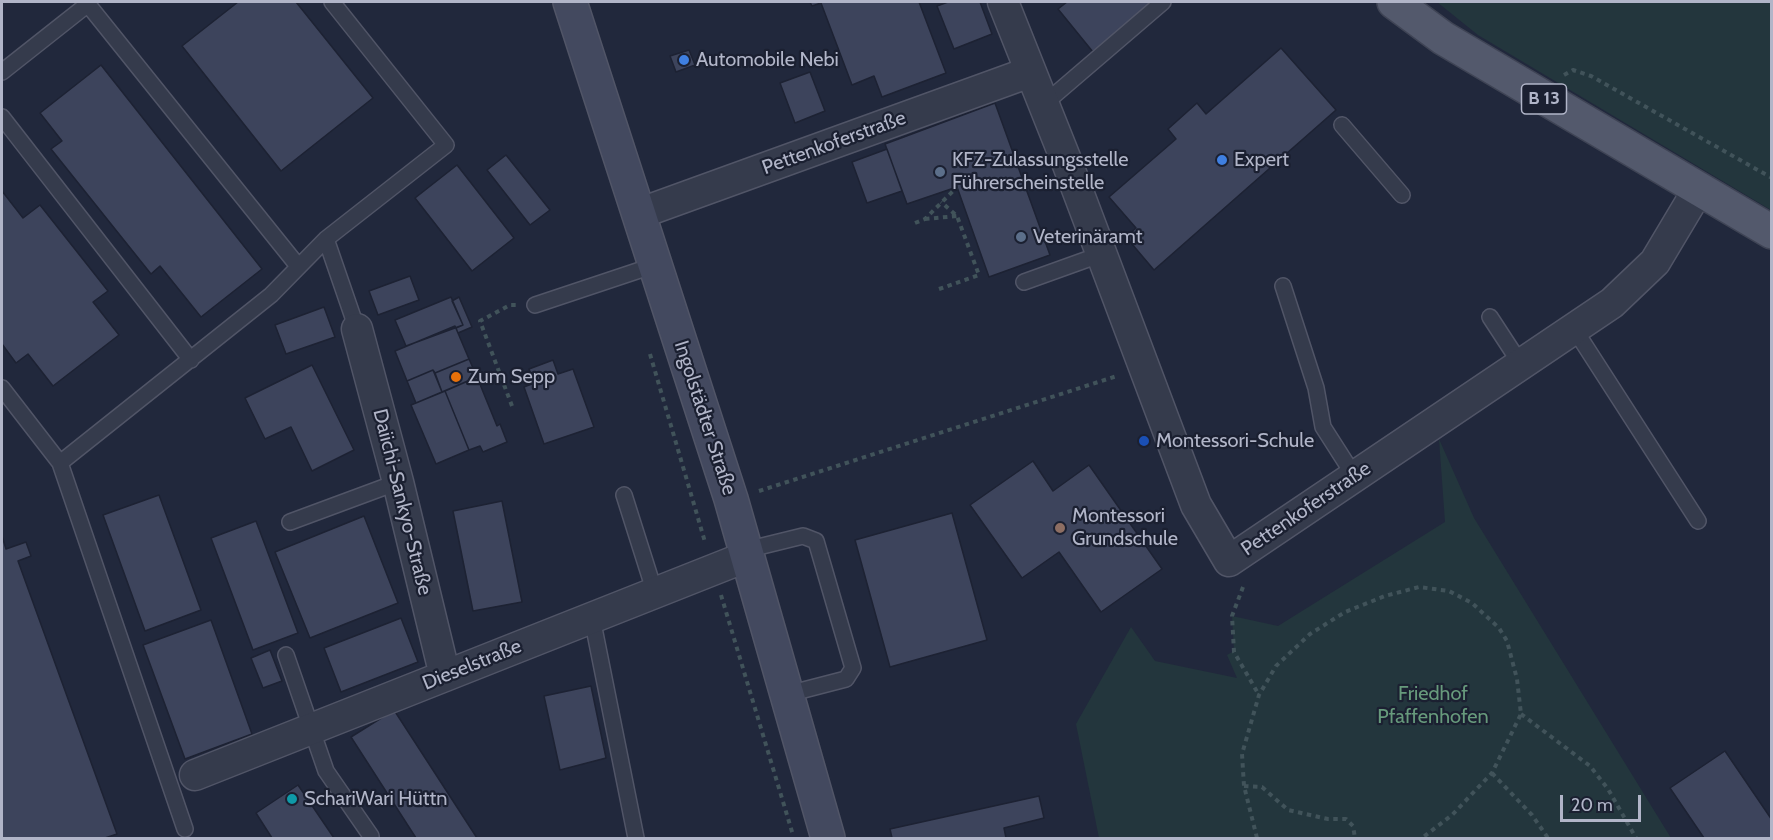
<!DOCTYPE html>
<meta charset="utf-8">
<style>
body{margin:0}
#map{position:relative;width:1773px;height:840px;overflow:hidden;background:#21283c;font-family:Cabin,sans-serif}
canvas{display:block}
.frame{position:absolute;inset:0;border:3px solid #b1b5c8;pointer-events:none}
.scale{position:absolute;left:1560px;top:795px;width:81px;height:27px;box-sizing:border-box;border:3px solid #b1b5c8;border-top:0;padding-left:8px;font-size:18px;line-height:21px;white-space:nowrap;color:#b1b5c8;-webkit-text-stroke:4px #1b2031;paint-order:stroke}
</style>
<div id="map">
<canvas width="1773" height="840"></canvas>
<div class="frame"></div>
<div class="scale">20 m</div>
</div>
<script>
const ctx = document.querySelector('canvas').getContext('2d');
ctx.lineJoin = 'round';
function fill(path, color) { ctx.fillStyle = color; ctx.fill(path, 'evenodd'); }
const poly = rows => new Path2D(rows.map(r => 'M' + r).join(''));
function strokePath(path, color, width, dash) { ctx.strokeStyle = color; ctx.lineWidth = width; ctx.lineCap = dash ? 'butt' : 'round'; ctx.setLineDash(dash || []); ctx.stroke(path); }
function label(font, color, halo, rows, align = 'center') {
  ctx.font = font + ' Cabin,sans-serif'; ctx.lineWidth = 4.5; ctx.setLineDash([]); ctx.textBaseline = 'middle'; ctx.strokeStyle = halo; ctx.fillStyle = color; for (const [text, x, y, turn = 0] of rows) {
    ctx.save(); ctx.translate(x, y); ctx.rotate((+turn || 0) * Math.PI / 180); ctx.textAlign = isNaN(turn) ? turn : align; if (halo) ctx.strokeText(text, 0, 0); ctx.fillText(text, 0, 0); ctx.restore();
  }
}
const green = poly([
 [1437,2,1771,2,1771,210,1478,35],
 [1439,439,1474,518,1671,838,1099,838,1076,724,1131,627,1155,661,1237,678,1227,655,1234,651,1232,616,1278,626,1445,522]
]);
const building = poly([
 [238,2,296,2,373,98,281,171,182,46,238,2],
 [810,2,919,2,946,73,882,97,874,76,852,85,821,3,812,6,810,2],
 [948,2,980,2,992,34,954,49,937,6,948,2],
 [1067,2,1153,2,1093,52,1058,9,1067,2],
 [1281,48,1336,110,1154,270,1126,237,1136,228,1109,197,1176,139,1168,129,1197,103,1206,114,1281,48],
 [689,50,695,65,676,72,670,56,689,50],
 [101,65,262,269,201,317,160,266,151,274,51,149,62,141,40,113,101,65],
 [810,72,825,111,795,123,780,83,810,72],
 [995,103,1050,255,989,277,957,187,907,204,885,144,995,103],
 [887,149,902,191,867,203,852,162,887,149],
 [506,155,550,210,530,225,487,170,506,155],
 [457,165,514,238,472,271,415,198,457,165],
 [2,191,23,218,40,205,108,291,93,302,119,335,53,386,28,354,16,363,2,344,2,191],
 [410,276,419,300,378,315,369,291,410,276],
 [451,297,463,325,406,346,395,320,451,297],
 [459,297,472,327,458,333,456,328,463,325,452,301,459,297],
 [324,307,335,337,286,354,275,325,324,307],
 [455,326,469,359,435,373,433,370,407,381,395,351,455,326],
 [469,359,477,377,442,392,435,373,469,359],
 [553,360,558,374,573,369,594,427,544,444,524,387,534,383,529,369,553,360],
 [312,365,354,450,312,471,291,427,265,439,245,398,312,365],
 [433,370,442,392,416,403,407,381,433,370],
 [477,377,497,426,500,424,507,442,483,452,480,446,469,450,445,391,477,377],
 [445,391,469,450,436,464,411,405,445,391],
 [1033,461,1053,491,1089,465,1162,569,1101,612,1059,552,1022,578,970,505,1033,461],
 [159,495,201,610,145,631,103,515,159,495],
 [502,501,522,602,473,611,453,511,502,501],
 [952,513,987,640,890,667,855,540,952,513],
 [364,516,398,603,310,638,275,552,364,516],
 [256,521,298,633,253,650,211,538,256,521],
 [2,536,6,549,26,542,31,556,18,561,117,834,105,838,2,838,2,536],
 [401,618,418,662,341,692,324,648,401,618],
 [211,620,252,734,185,759,143,645,211,620],
 [270,650,282,681,263,688,251,658,270,650],
 [591,686,606,758,560,770,544,696,591,686],
 [394,710,477,838,416,838,351,737,394,710],
 [1725,751,1772,820,1772,838,1704,838,1670,788,1725,751],
 [298,785,334,838,272,838,256,813,298,785],
 [1039,796,1044,818,1004,828,1006,838,892,838,890,829,1039,796]
]);
const path = poly([
 [1564,75,1573,70,1591,76,1772,178],
 [925,219,957,216],
 [915,223,925,219,957,187],
 [939,289,979,275,957,216,941,202],
 [650,354,705,542],
 [512,406,480,321,510,305,517,305],
 [759,491,1117,376],
 [1243,587,1232,616,1234,652,1259,695],
 [721,595,793,835],
 [1521,714,1590,766,1608,789,1636,838],
 [1492,773,1532,815,1548,838],
 [1244,786,1262,787,1288,810,1328,819,1346,819,1353,826,1355,838],
 [1257,838,1244,786,1242,754,1259,695,1276,666,1310,634,1345,612,1385,596,1419,587,1449,591,1472,603,1499,628,1507,641,1517,679,1521,714,1492,773,1452,815,1422,838]
]);
const lane = poly([
 [86,2,298,266],
 [2,72,88,4],
 [1044,104,1163,2],
 [2,117,191,360],
 [1342,125,1402,195],
 [326,239,357,329],
 [1024,282,1102,254],
 [1283,286,1316,388,1323,427,1355,477],
 [535,305,655,265],
 [1490,317,1522,366],
 [1575,330,1698,521],
 [2,388,60,463,185,829],
 [60,463,271,295,326,239,446,145,332,2],
 [624,495,655,593],
 [290,522,398,482],
 [746,550,803,536,816,541,853,668,846,679,788,694],
 [592,618,636,838],
 [286,655,326,771,371,836]
]);
const street = poly([
 [1003,2,1068,165,1196,505,1229,561,1612,303,1655,262,1698,190],
 [638,214,1030,72],
 [357,329,398,482,445,676],
 [195,775,748,556]
]);
const secondary = poly([
 [570,2,731,499,828,838]
]);
const primary = poly([
 [1394,2,1443,38,1772,232]
]);
const markers = [
 [684,60,6,"#3f7fe0"],
 [1222,160,6,"#3f7fe0"],
 [940,172,6,"#5c6f8a"],
 [1021,237,6,"#5c6f8a"],
 [456,377,6,"#e8710a"],
 [1144,441,6,"#1a4fb4"],
 [1060,528,6,"#8d6e63"],
 [292,799,6,"#0f9aa8"]
];
const shields = [
 [1544,99,45]
];
const shieldNames = [
 ["B 13",1544,99]
];
const poiNames = [
 ["Automobile Nebi",696,60],
 ["KFZ-Zulassungsstelle",952,160],
 ["Führerscheinstelle",952,183],
 ["Expert",1234,160],
 ["Veterinäramt",1033,237],
 ["Zum Sepp",468,377],
 ["Montessori-Schule",1156,441],
 ["Montessori",1072,516],
 ["Grundschule",1072,539],
 ["SchariWari Hüttn",304,799]
];
const streetNames = [
 ["Pettenkoferstraße",834,143,-20],
 ["Ingolstädter Straße",705,418,72],
 ["Daiichi-Sankyo-Straße",402,502,76],
 ["Pettenkoferstraße",1306,509,-34],
 ["Dieselstraße",472,665,-22]
];
const parkNames = [
 ["Friedhof",1433,694],
 ["Pfaffenhofen",1433,717]
];
fill(green, '#23363d');
fill(building, '#3d445c');
strokePath(building, '#1d2233', 1.5);
strokePath(lane, '#515567', 18);
strokePath(street, '#515567', 33);
strokePath(secondary, '#515567', 36);
strokePath(primary, '#3f4455', 36);
strokePath(path, '#41535a', 4, [4.5, 4.5]);
strokePath(lane, '#353b4c', 15);
strokePath(street, '#353b4c', 30);
strokePath(secondary, '#43495f', 33);
strokePath(primary, '#53596c', 33);
for (const [x, y, r, color] of markers) { const dot = new Path2D(); dot.arc(x, y, r, 0, 2 * Math.PI); ctx.fillStyle = color; ctx.fill(dot); strokePath(dot, '#1b2031', 2); }
for (const [x, y, w] of shields) { const box = new Path2D(); box.roundRect(x - w / 2, y - 15, w, 30, 4.5); ctx.fillStyle = '#1b2031'; ctx.fill(box); strokePath(box, '#b1b5c8', 1.5); }
label('bold 18px', '#b1b5c8', null, shieldNames);
label('20px', '#b1b5c8', '#1b2031', poiNames, 'left');
label('20px', '#b1b5c8', '#1b2031', streetNames);
label('20px', '#679a7c', '#1b2031', parkNames);
</script>
